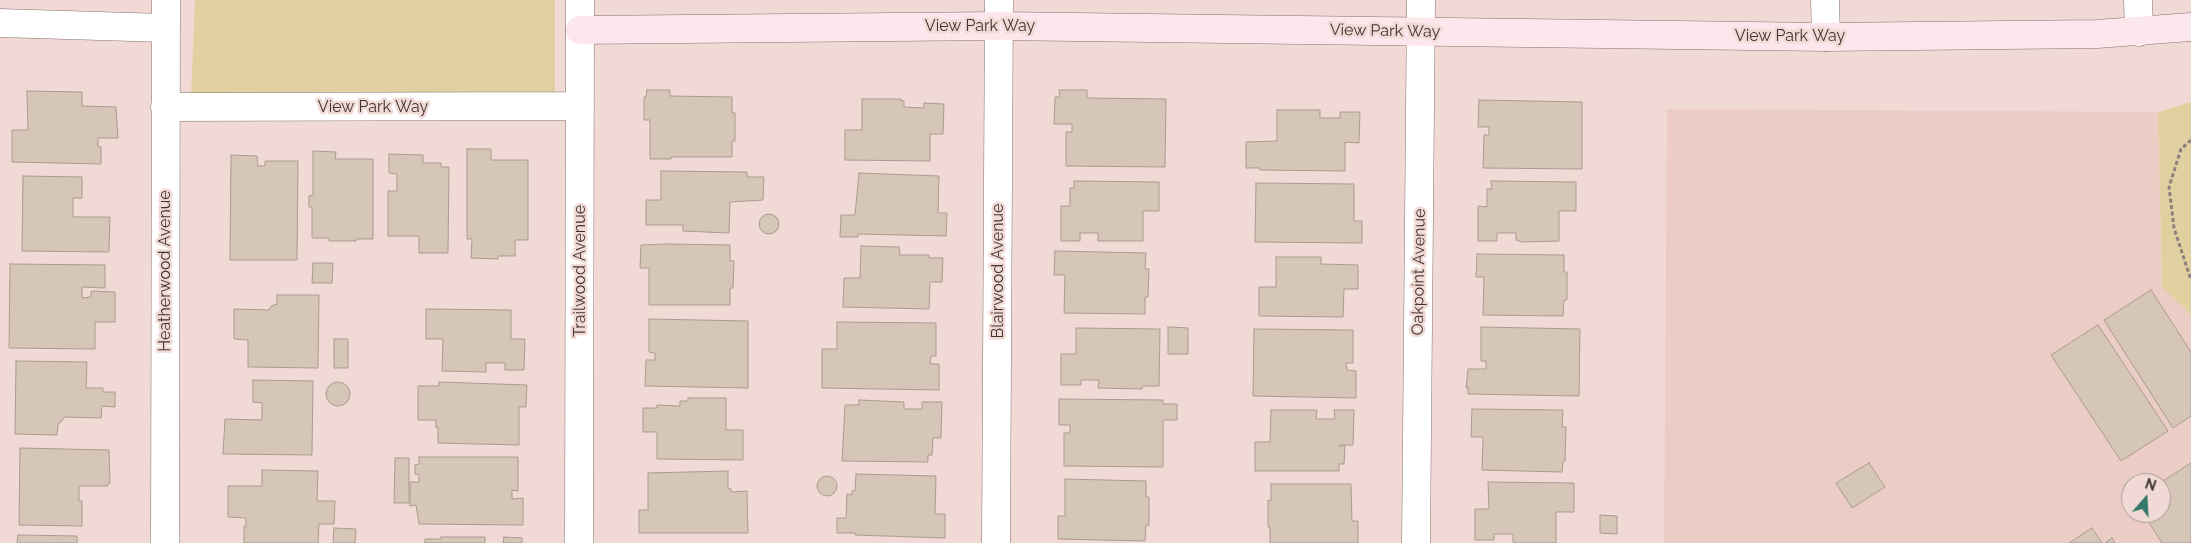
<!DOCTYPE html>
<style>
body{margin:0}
#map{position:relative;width:2191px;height:543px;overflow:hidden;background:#f1dad5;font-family:Raleway,sans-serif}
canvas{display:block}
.north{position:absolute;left:2121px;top:473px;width:50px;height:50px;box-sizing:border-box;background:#f1dad5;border:1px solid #a99894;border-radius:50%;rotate:19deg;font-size:14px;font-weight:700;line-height:20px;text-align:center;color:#3d3533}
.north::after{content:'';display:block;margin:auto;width:18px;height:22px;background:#35786a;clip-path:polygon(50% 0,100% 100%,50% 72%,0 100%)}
</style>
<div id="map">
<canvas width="2191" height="543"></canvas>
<div class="north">N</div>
</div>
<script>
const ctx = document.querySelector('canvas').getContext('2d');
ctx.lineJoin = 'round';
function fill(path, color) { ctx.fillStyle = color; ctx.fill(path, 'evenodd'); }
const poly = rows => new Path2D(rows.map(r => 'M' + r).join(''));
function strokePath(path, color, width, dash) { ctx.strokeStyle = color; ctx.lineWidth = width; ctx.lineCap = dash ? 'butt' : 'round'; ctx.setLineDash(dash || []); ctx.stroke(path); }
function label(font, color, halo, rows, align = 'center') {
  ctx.font = font + ' Raleway,sans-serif'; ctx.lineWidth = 5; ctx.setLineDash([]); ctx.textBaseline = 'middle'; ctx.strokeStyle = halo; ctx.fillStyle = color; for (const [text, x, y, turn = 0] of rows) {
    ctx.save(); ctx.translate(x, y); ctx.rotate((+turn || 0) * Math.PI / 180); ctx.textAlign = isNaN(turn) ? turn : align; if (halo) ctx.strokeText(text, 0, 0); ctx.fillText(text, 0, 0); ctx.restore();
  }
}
const built = poly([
 [1667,109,2158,112,2162,286,2191,315,2191,543,1664,543],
 [2131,483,2161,483,2161,513,2131,513]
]);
const green = poly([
 [195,0,555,0,555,100,191,97],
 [2191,102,2191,315,2162,287,2158,112]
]);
const building = poly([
 [647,90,670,90,670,96,732,97,732,113,735,113,735,141,732,141,732,157,671,157,671,159,650,159,650,120,644,120,644,97,646,97,647,90],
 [1059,90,1087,90,1087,98,1166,99,1165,167,1066,166,1066,132,1072,132,1072,124,1054,124,1055,97,1060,97,1059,90],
 [27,91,82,92,82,106,116,107,118,138,98,138,98,146,101,147,101,164,12,162,12,130,28,130,27,91],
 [862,99,901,99,901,101,904,101,904,107,924,108,924,103,944,104,943,134,930,134,930,161,845,160,845,130,862,130,862,99],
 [1479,100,1582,102,1582,169,1483,168,1484,135,1489,135,1489,127,1478,127,1479,100],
 [1277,110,1320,110,1320,118,1340,118,1340,112,1360,112,1359,143,1345,142,1345,171,1260,170,1260,168,1246,168,1246,142,1277,141,1277,110],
 [467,149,491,149,491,160,528,160,528,240,515,240,515,256,498,256,498,259,471,258,472,239,467,239,467,149],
 [313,151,336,152,335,159,373,159,373,239,356,239,356,241,329,241,329,238,312,238,312,207,309,207,309,196,313,195,313,151],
 [389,154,423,155,423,163,441,163,441,167,449,167,448,253,419,253,419,236,388,236,388,191,397,191,397,174,389,173,389,154],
 [231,155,257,156,258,166,265,166,265,161,298,161,297,260,230,260,231,155],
 [661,171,747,172,747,177,764,177,763,200,730,202,729,233,683,231,683,225,646,225,646,200,661,200,661,171],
 [859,173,939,176,938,213,947,213,946,236,858,234,858,237,840,237,841,215,855,215,859,173],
 [23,176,82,177,82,198,73,198,73,217,110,217,109,252,22,251,23,176],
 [1074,181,1159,182,1159,211,1143,211,1143,241,1098,241,1098,233,1080,233,1080,241,1061,241,1061,206,1070,206,1070,188,1074,188,1074,181],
 [1491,181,1576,182,1576,211,1559,211,1559,241,1522,242,1516,240,1516,233,1497,233,1497,241,1478,241,1478,206,1487,207,1487,189,1492,189,1491,181],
 [1256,183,1354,184,1354,221,1362,221,1362,243,1255,242,1256,183],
 '759 224a10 10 0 1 1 20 0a10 10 0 1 1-20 0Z',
 [668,244,730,245,730,261,734,261,733,288,730,288,730,305,649,305,649,268,640,268,641,245,668,244],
 [861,246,899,247,900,255,929,255,929,258,943,258,942,282,930,282,929,309,843,307,844,278,860,278,861,246],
 [1055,251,1146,253,1145,269,1149,269,1148,297,1145,297,1145,314,1064,313,1065,275,1054,275,1055,251],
 [1477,254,1564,255,1564,272,1567,272,1567,300,1564,300,1563,316,1483,315,1484,277,1476,277,1477,254],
 [1276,257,1321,257,1321,264,1358,265,1358,289,1344,289,1343,317,1259,316,1259,287,1276,287,1276,257],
 [313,263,333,263,332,283,312,283,313,263],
 [10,264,105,265,105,288,82,287,82,298,91,297,91,291,115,292,115,322,95,322,95,349,9,348,10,264],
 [2151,290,2191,352,2191,416,2173,428,2104,320,2151,290],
 [277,295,319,295,318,368,248,367,248,340,234,339,234,309,269,310,271,306,277,304,277,295],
 [426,309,511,310,511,339,525,339,524,370,505,370,505,363,486,363,486,372,442,371,443,339,426,339,426,309],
 [649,319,748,321,748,388,645,386,646,360,655,360,655,353,649,352,649,319],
 [837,322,936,323,936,356,931,356,930,364,939,364,939,390,822,388,822,349,837,349,837,322],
 [2098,325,2168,431,2121,461,2051,355,2098,325],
 [1168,327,1188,328,1188,354,1168,354,1168,327],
 [1481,327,1580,329,1579,396,1468,394,1468,387,1466,388,1468,369,1486,369,1486,361,1481,361,1481,327],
 [1076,328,1160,329,1159,386,1143,386,1142,389,1098,388,1099,380,1081,380,1081,385,1061,385,1061,354,1076,354,1076,328],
 [1254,329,1353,330,1353,363,1346,363,1347,370,1356,371,1356,398,1253,396,1254,329],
 [334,339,348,339,348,368,334,368,334,339],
 [16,361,87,362,86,388,103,388,103,392,115,392,115,407,102,406,101,418,65,417,58,425,57,435,15,434,16,361],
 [253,380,313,381,312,455,223,454,225,419,262,420,262,403,253,402,253,380],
 '326 394a12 12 0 1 1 24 0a12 12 0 1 1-24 0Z',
 [439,382,527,385,526,407,519,407,519,445,438,443,438,427,436,428,436,420,418,420,418,386,439,386,439,382],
 [688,398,726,398,726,430,743,430,743,460,657,459,657,432,643,432,643,408,657,408,657,405,680,406,680,401,688,401,688,398],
 [1059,399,1163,400,1163,404,1177,404,1177,420,1163,420,1163,467,1064,466,1064,433,1070,433,1070,425,1059,425,1059,399],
 [859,400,904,402,904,409,922,409,922,402,942,402,941,438,933,438,932,455,928,455,928,462,842,461,845,405,859,405,859,400],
 [1472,409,1563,410,1562,427,1566,427,1565,461,1563,462,1562,472,1482,470,1483,437,1471,437,1472,409],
 [1271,410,1317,410,1316,419,1335,419,1334,410,1354,410,1353,445,1339,445,1339,446,1345,446,1344,464,1339,464,1339,471,1255,471,1255,442,1270,442,1271,410],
 [20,448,109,450,110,483,108,484,108,486,79,486,79,501,82,501,82,526,19,525,20,448],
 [419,457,518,457,518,491,512,490,512,499,523,498,523,525,419,524,416,505,410,506,410,482,419,482,419,475,415,474,415,465,419,464,419,457],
 [395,458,409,458,409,503,394,503,395,458],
 [1869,463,1885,487,1852,508,1836,483,1869,463],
 [2191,463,2191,543,2162,543,2143,513,2161,513,2160,483,2191,463],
 [262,470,318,471,317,501,335,501,334,524,319,524,318,543,244,543,244,526,246,526,246,518,228,517,228,486,262,486,262,470],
 [728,471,728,488,731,489,731,492,747,491,748,533,639,533,639,510,648,510,648,473,728,471],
 [856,474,936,476,935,514,945,514,945,538,855,535,855,533,837,533,837,518,846,518,847,494,852,495,852,491,855,491,856,474],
 '817 486a10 10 0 1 1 20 0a10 10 0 1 1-20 0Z',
 [1065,479,1146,481,1146,497,1149,497,1149,525,1146,525,1145,541,1058,539,1058,516,1065,516,1065,479],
 [1488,482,1574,483,1574,512,1556,512,1556,543,1518,543,1513,542,1513,534,1494,534,1494,540,1475,540,1475,509,1489,509,1488,482],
 [1271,484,1351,484,1352,521,1358,521,1358,543,1270,543,1270,527,1268,527,1268,500,1271,501,1271,484],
 [1600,515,1617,516,1617,534,1600,533,1600,515],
 [334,528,356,529,355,543,333,543,334,528],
 [2092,528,2102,543,2069,543,2092,528],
 [18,535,77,536,77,543,17,543,18,535],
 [441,537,485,537,485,543,425,543,425,539,441,539,441,537],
 [504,537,522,538,522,543,503,543,504,537],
 [2112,538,2115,543,2105,543,2112,538]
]);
const path = poly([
 [2191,140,2181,149,2169,187,2174,228,2191,280]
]);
const street = poly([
 [1825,0,1826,37],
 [2138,0,2139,32],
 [0,23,165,28],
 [165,107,580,106],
 [165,543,166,0],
 [579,543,580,0],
 [996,543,999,0],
 [1416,543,1421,0]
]);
const secondary = poly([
 [580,30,999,26,1826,37,2097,34,2191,27]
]);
const streetNames = [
 ["View Park Way",980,26],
 ["View Park Way",1385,31,1],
 ["View Park Way",1790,36],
 ["View Park Way",373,107],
 ["Heatherwood Avenue",165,271,-90],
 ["Trailwood Avenue",580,271,-90],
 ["Blairwood Avenue",998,271,-90],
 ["Oakpoint Avenue",1419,272,-89]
];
fill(built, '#ebcdc6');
fill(green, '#e1d1a1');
fill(building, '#d5c6b8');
strokePath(building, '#aa9b8e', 1);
strokePath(street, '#84716c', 29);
strokePath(secondary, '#84716c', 29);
strokePath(path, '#8e807c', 3, [4, 2.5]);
strokePath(street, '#fff', 28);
strokePath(secondary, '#fce7ec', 28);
label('16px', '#3d3533', '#f1dad5', streetNames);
</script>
